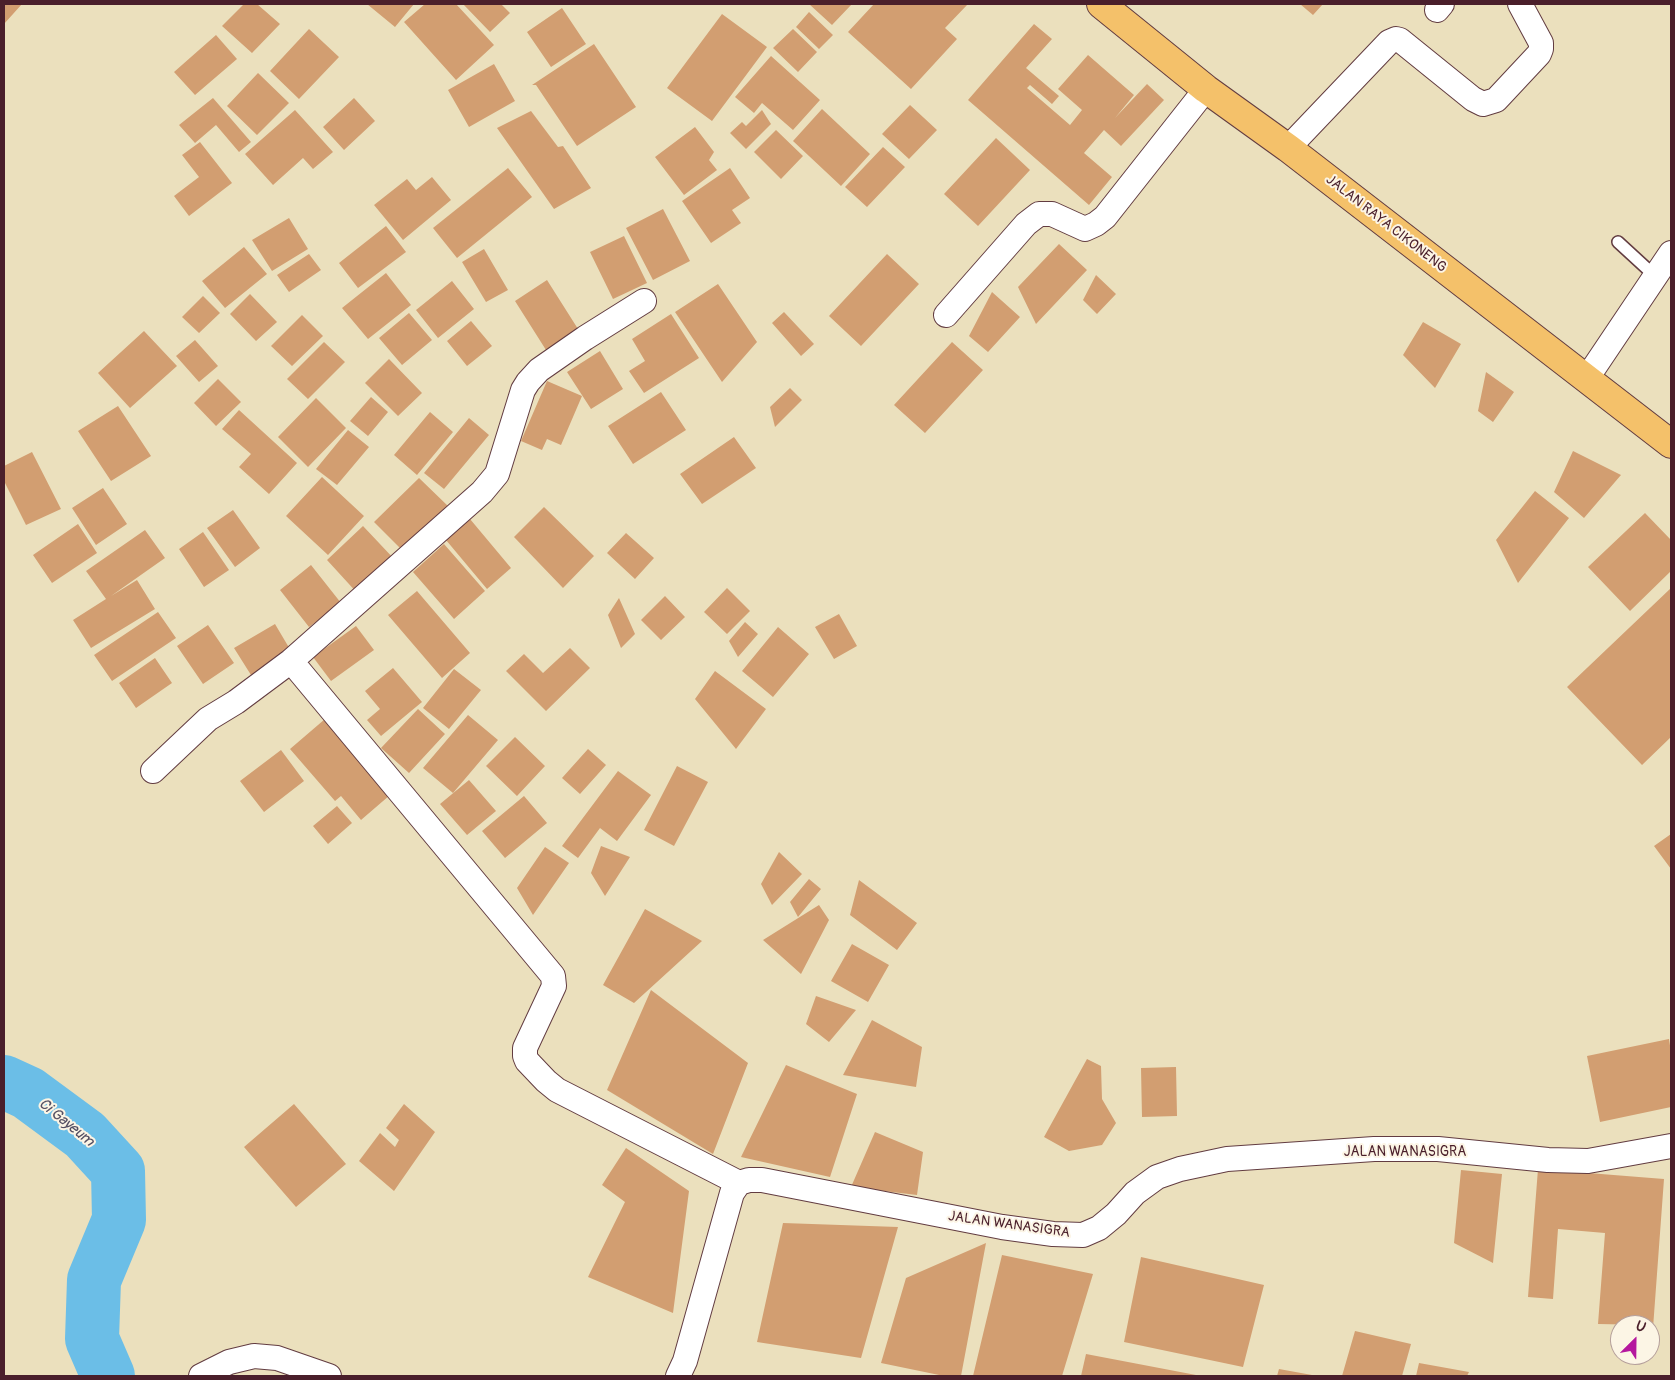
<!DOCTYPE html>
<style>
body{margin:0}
#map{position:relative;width:1675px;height:1380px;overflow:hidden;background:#ebe0bd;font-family:Pangolin,sans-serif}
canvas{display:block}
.frame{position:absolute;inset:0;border:5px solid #4a1f2b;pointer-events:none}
.north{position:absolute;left:1610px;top:1315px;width:50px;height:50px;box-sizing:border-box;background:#fcf5e5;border:1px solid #b59f9b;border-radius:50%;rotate:23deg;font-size:14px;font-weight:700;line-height:20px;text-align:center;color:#4a1f2b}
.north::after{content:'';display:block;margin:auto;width:18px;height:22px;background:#b5179e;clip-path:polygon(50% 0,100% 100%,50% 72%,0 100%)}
</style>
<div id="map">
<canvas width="1675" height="1380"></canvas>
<div class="frame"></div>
<div class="north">U</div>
</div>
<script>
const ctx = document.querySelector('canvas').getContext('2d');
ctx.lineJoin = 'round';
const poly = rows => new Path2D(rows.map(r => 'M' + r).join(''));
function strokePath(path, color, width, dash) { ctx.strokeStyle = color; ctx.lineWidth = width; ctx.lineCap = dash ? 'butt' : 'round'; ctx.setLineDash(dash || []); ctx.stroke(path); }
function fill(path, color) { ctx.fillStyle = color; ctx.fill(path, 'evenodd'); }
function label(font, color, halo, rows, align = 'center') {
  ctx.font = font + ' Pangolin,sans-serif'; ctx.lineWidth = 4; ctx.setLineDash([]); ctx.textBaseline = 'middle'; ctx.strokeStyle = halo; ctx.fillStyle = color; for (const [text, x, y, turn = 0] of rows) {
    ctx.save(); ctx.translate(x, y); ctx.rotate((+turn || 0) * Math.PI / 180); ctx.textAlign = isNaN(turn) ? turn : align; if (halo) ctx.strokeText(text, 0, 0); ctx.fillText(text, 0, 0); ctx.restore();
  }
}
const river = poly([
 [4,1082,28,1093,85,1135,118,1171,119,1220,94,1280,92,1339,108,1376]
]);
const building = poly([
 [4,4,22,4,4,24],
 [244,4,257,4,280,24,252,53,222,26],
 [367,4,414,4,395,27],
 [425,4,456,4,494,45,456,80,404,22],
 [463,4,501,4,510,13,490,32],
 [809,4,852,4,832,25],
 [874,4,968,4,945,28,957,39,911,89,848,32],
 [1300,4,1323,4,1313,15],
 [562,8,586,44,551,67,527,32],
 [809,12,833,35,819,49,796,27],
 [722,14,767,47,712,121,667,88],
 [1034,24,1052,39,1026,68,1059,96,1052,104,1030,85,1027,88,1070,125,1082,110,1058,89,1088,55,1134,95,1115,118,1147,84,1164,100,1121,146,1104,130,1084,153,1112,177,1089,205,968,100],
 [309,29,339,57,299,99,270,71],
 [793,29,817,52,798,72,773,48],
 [216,35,237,59,195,95,174,72],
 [594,44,636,107,577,146,536,85,532,85],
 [771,56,820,100,793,130,762,103,754,113,735,97],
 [494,64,515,101,469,127,448,90],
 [258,73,289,103,257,135,227,106],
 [213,98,251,142,239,152,216,125,195,143,179,125],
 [354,98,375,121,344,150,323,127],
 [910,105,937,130,909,159,882,134],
 [822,109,870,154,841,186,793,141],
 [295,110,333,152,313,169,303,158,273,185,245,154],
 [762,110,771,124,746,149,730,133,742,122,746,126],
 [531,111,558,147,563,146,591,188,554,209,497,128],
 [695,127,714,152,709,160,717,170,684,195,655,157],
 [776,130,803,156,781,179,754,152],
 [996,138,1030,170,978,226,944,194],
 [200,142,232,183,189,216,174,196,199,177,182,155],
 [883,147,905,167,867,207,845,187],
 [508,168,532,197,457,258,433,228],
 [730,168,750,198,732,210,741,223,711,243,682,201],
 [432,177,451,200,403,240,374,205,407,179,416,190],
 [663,209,690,261,653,280,626,228],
 [289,218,308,249,272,271,252,240],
 [386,226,406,252,358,288,339,263],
 [624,236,647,283,613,299,590,252],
 [1059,244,1087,270,1036,324,1018,287],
 [244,247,267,274,225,308,202,281],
 [484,249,508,290,486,302,462,262],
 [309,254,321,270,289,292,277,275],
 [887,254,919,284,861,346,829,316],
 [386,273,411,305,368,339,342,308],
 [1096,275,1116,294,1097,314,1083,300],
 [547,280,578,329,546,350,515,301],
 [452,281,474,309,438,338,416,310],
 [718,284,757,342,722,382,675,312],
 [992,292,1020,317,988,352,969,336],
 [250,294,277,322,256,341,230,314],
 [203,296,220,313,199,333,182,317],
 [784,312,814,344,801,356,772,323],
 [409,313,432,340,402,365,379,338],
 [671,314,699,358,644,393,629,371,645,361,632,339],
 [302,315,323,336,292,366,271,346],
 [471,321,492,346,467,366,447,341],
 [1423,322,1461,344,1435,388,1403,355],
 [144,331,177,366,130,408,98,373],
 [195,340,218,366,199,382,176,356],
 [324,342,345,362,308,399,287,379],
 [952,342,983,370,925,433,894,405],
 [600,351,623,389,591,409,567,372],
 [389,359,422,393,398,416,365,383],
 [1486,372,1514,392,1493,422,1478,411],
 [218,379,241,402,216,426,194,403],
 [547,381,582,396,561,445,547,439,542,450,521,441],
 [790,388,802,400,775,427,770,407],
 [661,392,686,430,633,464,608,426],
 [371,397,388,412,368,436,350,421],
 [316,398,346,428,308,467,278,437],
 [118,406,151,456,111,481,78,431],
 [239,410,297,463,269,494,239,467,251,454,222,429],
 [430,412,453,432,417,475,394,455],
 [469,418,489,435,444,489,424,473],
 [348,430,369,447,337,485,316,469],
 [734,437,756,468,702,504,680,474],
 [1573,451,1621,475,1584,518,1554,492],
 [32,452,61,509,26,525,4,481,4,466],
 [322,477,364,516,328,555,286,516],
 [419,478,449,507,403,551,374,522],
 [103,488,127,524,96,545,72,508],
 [1535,491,1569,518,1518,583,1496,540],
 [544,507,594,556,563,588,514,537],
 [233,510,260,548,235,567,207,528],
 [1645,513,1671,540,1671,571,1630,611,1588,567],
 [470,519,511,568,487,589,446,540],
 [78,524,97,553,52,583,33,555],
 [363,526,396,561,359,595,327,560],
 [145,530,165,558,111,596,137,580,155,609,91,648,73,620,106,599,86,571],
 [203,532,229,570,204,587,179,549],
 [626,533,654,558,635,579,607,553],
 [444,544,485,591,454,619,413,572],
 [311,565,341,603,309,627,280,590],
 [727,588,750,611,727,634,704,612],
 [1671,588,1671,737,1642,765,1567,687],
 [417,591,470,653,442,678,388,615],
 [665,596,685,617,661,640,641,620],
 [619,598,635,634,621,648,608,615],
 [158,612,176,638,112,681,94,655],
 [839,614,857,646,834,659,815,627],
 [745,622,758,634,738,657,729,641],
 [275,624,291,651,251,675,234,648],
 [208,625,234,663,203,684,177,646],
 [356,626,374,650,331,681,313,657],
 [778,627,809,654,773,697,742,671],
 [570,648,590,668,546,711,506,671,524,654,543,673],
 [155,658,172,683,136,708,119,683],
 [393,668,422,702,381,736,367,720,380,709,365,691],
 [454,669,481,690,449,729,423,708],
 [715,671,766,709,736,749,695,699],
 [418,709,445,734,409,773,381,748],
 [332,713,397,789,361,820,341,796,335,801,290,749],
 [468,715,498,740,453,793,423,768],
 [515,737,545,766,517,796,486,766],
 [588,749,606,765,580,794,562,778],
 [281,750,304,781,264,812,240,781],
 [677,766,708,782,674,846,644,830],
 [618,771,651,795,617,841,600,828,578,858,562,846],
 [469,780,496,811,467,835,440,804],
 [524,796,547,823,505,858,482,831],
 [337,806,352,823,328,844,313,826],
 [1671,834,1671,869,1654,846],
 [601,846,630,857,605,896,591,873],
 [545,847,569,863,533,915,517,888],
 [779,852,802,874,772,905,761,884],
 [809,879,821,889,798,917,790,902],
 [859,880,917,923,897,950,850,915],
 [819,905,829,920,801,974,763,940],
 [645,909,702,941,634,1003,603,985],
 [852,944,889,965,868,1002,831,981],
 [651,990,748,1063,713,1154,607,1090],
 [816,996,856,1010,829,1042,806,1024],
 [872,1020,922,1047,916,1087,843,1075],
 [1669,1039,1671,1052,1671,1107,1600,1122,1587,1056],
 [1087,1059,1101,1066,1102,1099,1116,1123,1102,1145,1069,1151,1044,1137],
 [786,1065,857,1094,830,1177,741,1157],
 [1176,1067,1177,1116,1142,1117,1141,1068],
 [294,1104,346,1164,296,1207,244,1147],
 [404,1104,435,1132,394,1191,359,1161,380,1133,395,1147,399,1140,386,1128],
 [875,1132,923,1152,917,1195,851,1187],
 [626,1148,689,1191,673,1313,588,1277,625,1202,602,1185],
 [1538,1169,1664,1179,1653,1328,1650,1328,1650,1325,1598,1324,1605,1233,1558,1229,1553,1299,1528,1297],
 [1461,1170,1502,1174,1493,1263,1454,1243],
 [783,1223,898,1227,861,1358,757,1342],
 [986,1243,961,1376,944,1376,881,1363,906,1278],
 [1002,1255,1093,1274,1062,1376,973,1376],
 [1141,1257,1264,1285,1243,1367,1124,1342],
 [1355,1331,1411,1344,1402,1376,1342,1376],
 [1086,1354,1196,1375,1196,1376,1081,1376],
 [1419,1363,1469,1372,1467,1376,1416,1376],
 [1279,1369,1312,1375,1312,1376,1277,1376]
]);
const lane = poly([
 [1618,242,1655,276]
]);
const street = poly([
 [1437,10,1442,4],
 [1288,148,1389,42,1396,39,1400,40,1473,99,1483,104,1496,100,1539,54,1541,49,1541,43,1520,4],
 [946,315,1026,224,1039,214,1052,214,1085,229,1096,224,1105,217,1206,89],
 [1587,378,1671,253],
 [291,661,553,976,554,986,525,1048,525,1056,527,1061,546,1081,557,1090,739,1183],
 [153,771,208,719,236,702,291,661,482,492,497,474,523,390,528,382,539,370,585,338,644,301],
 [201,1376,229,1362,254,1356,277,1358,329,1376],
 [678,1376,685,1361,732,1193,739,1183,749,1180,762,1180,1002,1227,1053,1234,1083,1235,1099,1228,1116,1214,1135,1193,1157,1177,1180,1169,1227,1159,1374,1149,1438,1149,1548,1160,1588,1161,1671,1146]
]);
const highway = poly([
 [1101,4,1206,89,1288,148,1671,444]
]);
const streetNames = [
 ["JALAN RAYA CIKONENG",1386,224,38],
 ["JALAN WANASIGRA",1405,1152],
 ["JALAN WANASIGRA",1009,1225,8]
];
const waterNames = [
 ["Ci Gayeum",66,1123,39]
];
strokePath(river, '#6bbee7', 54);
fill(building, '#d29e71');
strokePath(lane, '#623c41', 14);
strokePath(street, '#623c41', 26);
strokePath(highway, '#623c41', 30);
strokePath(lane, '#fff', 11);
strokePath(street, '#fff', 24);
strokePath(highway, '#f4c16a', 28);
label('14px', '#4a1f2b', '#fcf5e5', streetNames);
label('italic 15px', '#544f63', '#fcf5e5', waterNames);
</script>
